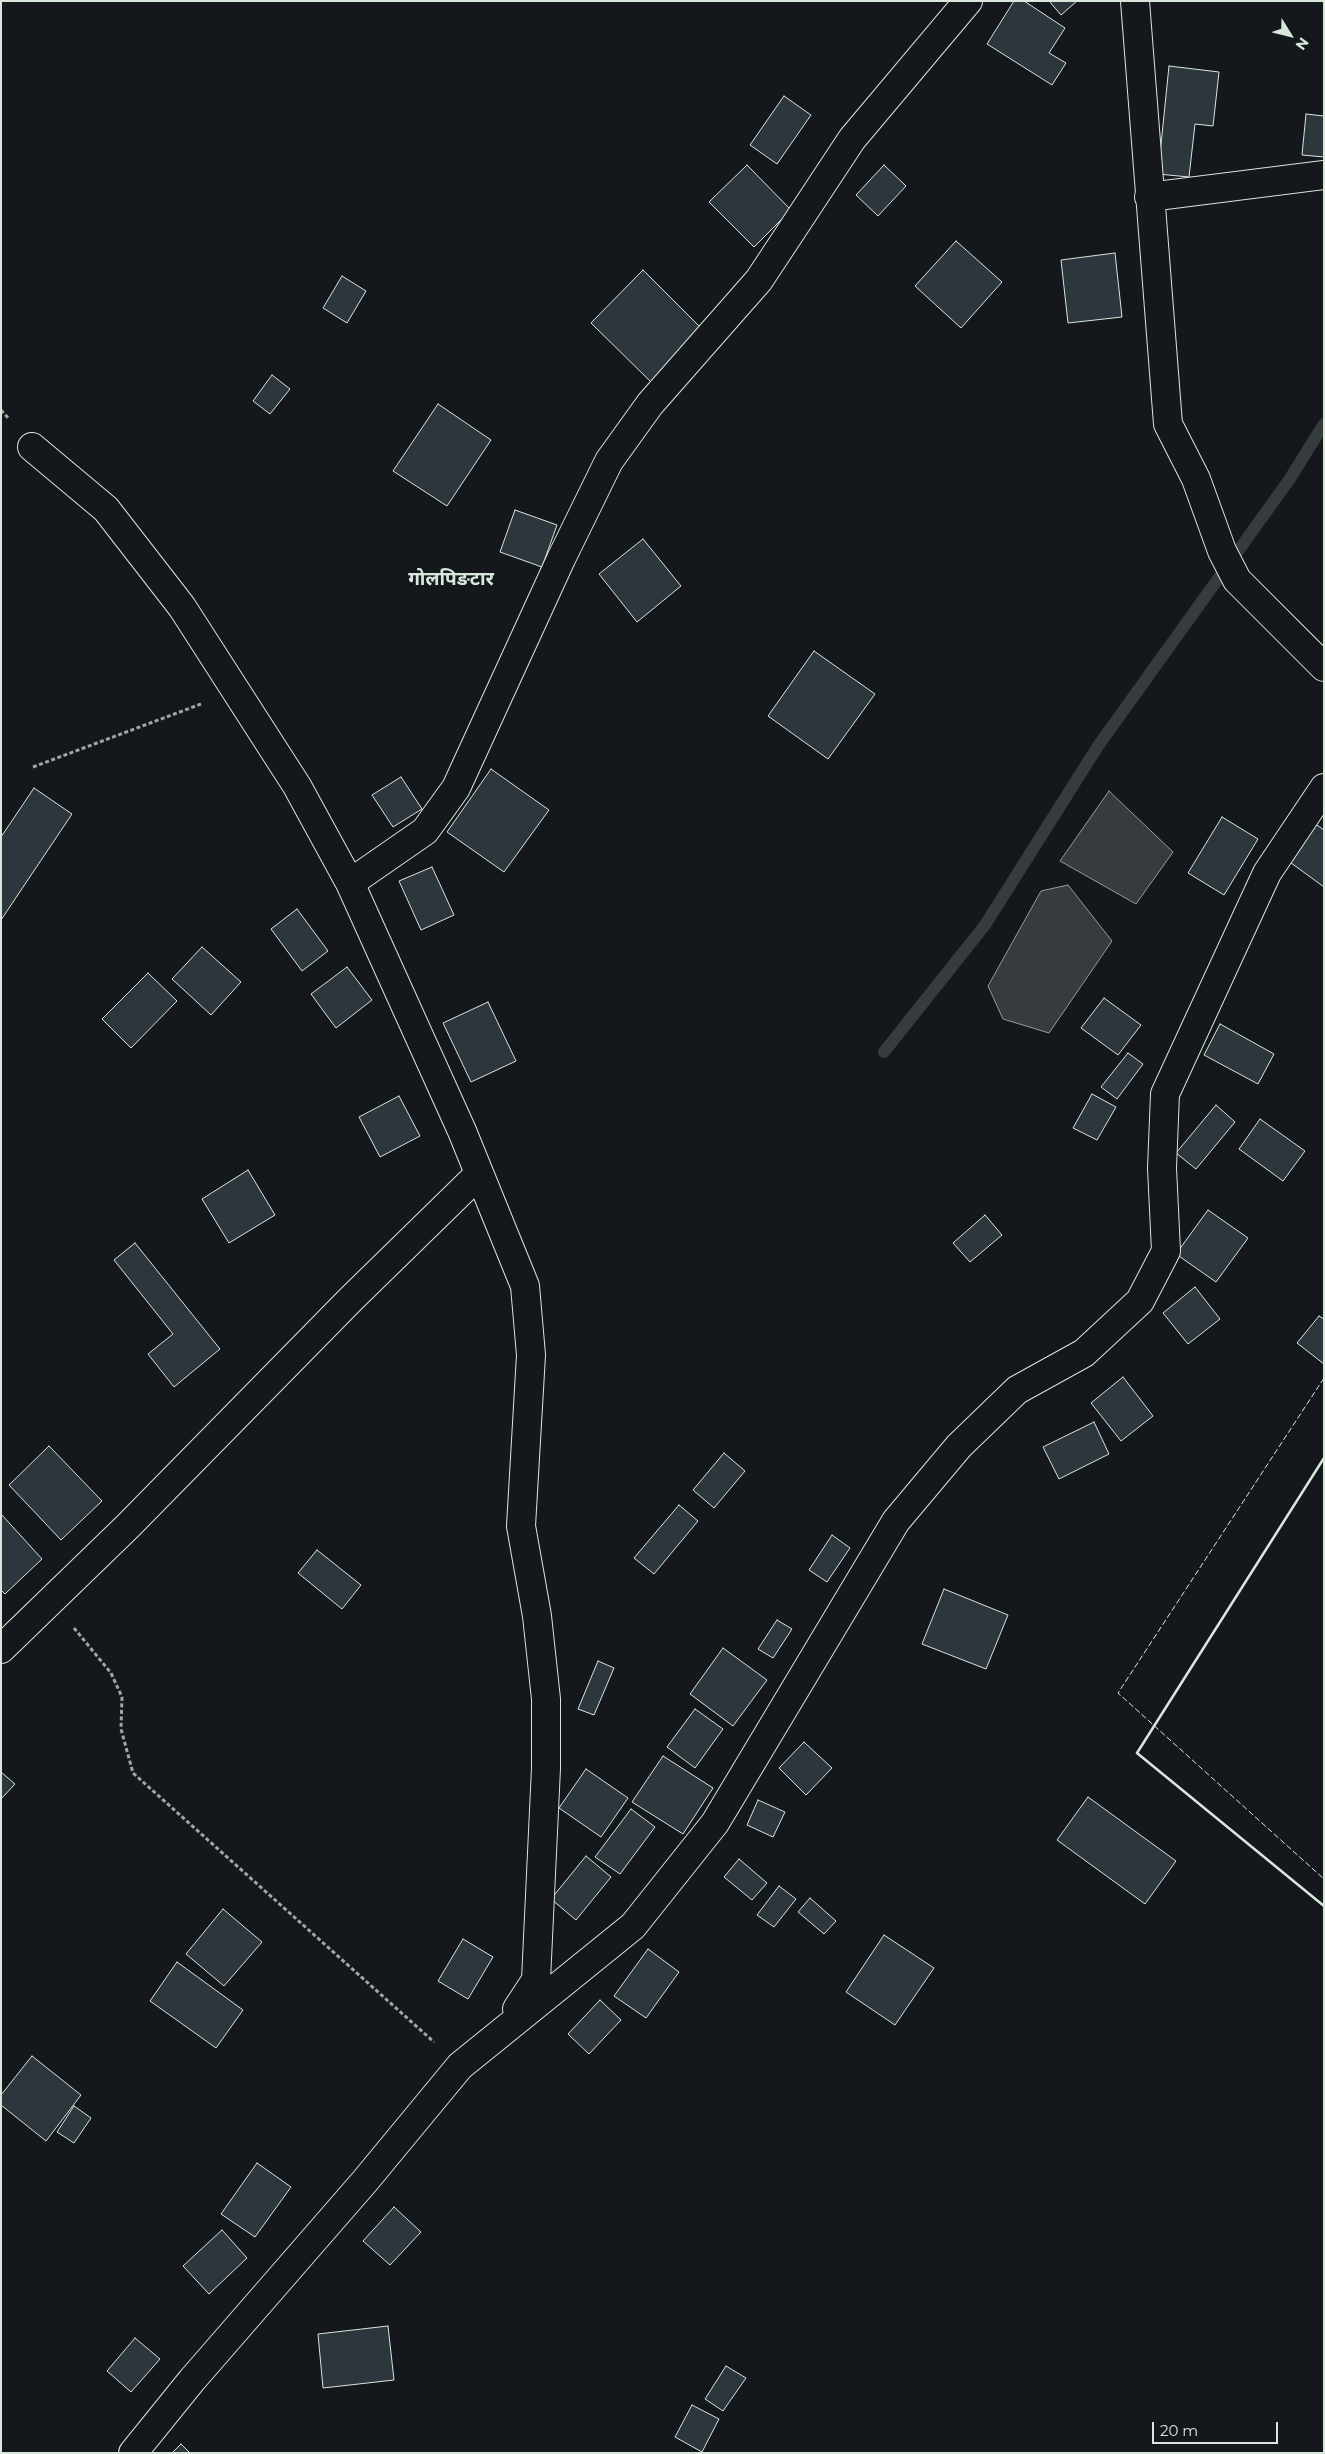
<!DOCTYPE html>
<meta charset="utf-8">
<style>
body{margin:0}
#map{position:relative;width:1325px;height:2454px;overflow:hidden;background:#14181c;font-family:Montserrat,sans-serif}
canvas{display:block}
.frame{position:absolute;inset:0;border:2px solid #d8e6dc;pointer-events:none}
.north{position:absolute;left:1265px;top:10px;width:50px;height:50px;-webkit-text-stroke:4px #14181c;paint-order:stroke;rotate:126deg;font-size:14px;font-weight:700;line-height:20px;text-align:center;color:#d8e6dc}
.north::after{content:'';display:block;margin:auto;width:18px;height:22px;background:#d8e6dc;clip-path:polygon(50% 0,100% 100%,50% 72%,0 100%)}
.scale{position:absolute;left:1152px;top:2422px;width:126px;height:22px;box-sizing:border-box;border:2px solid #d8e6dc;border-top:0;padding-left:6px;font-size:15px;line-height:18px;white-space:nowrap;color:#d8e6dc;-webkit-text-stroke:4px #14181c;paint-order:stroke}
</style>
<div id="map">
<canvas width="1325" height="2454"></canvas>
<div class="frame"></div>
<div class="north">N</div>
<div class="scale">20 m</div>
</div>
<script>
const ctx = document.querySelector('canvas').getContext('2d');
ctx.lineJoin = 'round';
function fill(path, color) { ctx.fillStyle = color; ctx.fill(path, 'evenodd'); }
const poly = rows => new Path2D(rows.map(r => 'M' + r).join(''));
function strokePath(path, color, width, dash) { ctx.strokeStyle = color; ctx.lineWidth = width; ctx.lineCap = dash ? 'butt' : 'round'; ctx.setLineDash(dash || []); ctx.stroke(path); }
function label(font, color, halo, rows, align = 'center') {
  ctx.font = font + ' Montserrat,"Noto Sans Devanagari",sans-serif'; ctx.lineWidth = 4; ctx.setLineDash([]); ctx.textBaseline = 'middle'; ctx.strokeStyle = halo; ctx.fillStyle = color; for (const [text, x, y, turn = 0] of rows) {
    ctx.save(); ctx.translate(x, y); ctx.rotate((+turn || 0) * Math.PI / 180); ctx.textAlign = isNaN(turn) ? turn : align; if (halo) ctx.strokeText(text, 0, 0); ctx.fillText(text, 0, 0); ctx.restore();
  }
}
const water = poly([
 [1109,791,1173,852,1136,904,1060,861,1109,791],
 [1068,885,1112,941,1049,1033,1003,1019,988,986,1041,891,1068,885]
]);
const stream = poly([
 [884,1052,985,925,1098,746,1289,480,1324,424]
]);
const building = poly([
 [1014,1,1024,1,1065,28,1049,53,1066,63,1052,85,987,44,1014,1],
 [1049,1,1077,1,1061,15,1049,1],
 [1169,66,1219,72,1213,126,1195,124,1189,177,1158,174,1169,66],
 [784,96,811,115,777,164,750,145,784,96],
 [1306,114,1324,116,1324,157,1302,155,1306,114],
 [747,165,791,210,754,247,709,202,747,165],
 [884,165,906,186,878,216,856,195,884,165],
 [956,241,1002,282,961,328,915,286,956,241],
 [1115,253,1122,317,1068,323,1061,260,1115,253],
 [643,270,704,331,652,383,591,323,643,270],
 [342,276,366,291,347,323,323,308,342,276],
 [272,375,290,389,270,414,253,401,272,375],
 [438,404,491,440,447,506,393,471,438,404],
 [515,510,557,525,542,567,500,552,515,510],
 [643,539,681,586,637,622,599,574,643,539],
 [814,651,875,694,828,759,768,716,814,651],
 [491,769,549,810,504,872,447,832,491,769],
 [401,777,422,809,393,827,372,795,401,777],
 [34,788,72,814,1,920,1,837,34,788],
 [1222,817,1258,839,1224,895,1188,873,1222,817],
 [1314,823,1324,830,1324,887,1287,860,1314,823],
 [432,867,454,915,421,930,399,881,432,867],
 [297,909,328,951,302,971,271,929,297,909],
 [202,947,241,982,211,1015,172,979,202,947],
 [347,967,372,1000,336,1028,311,994,347,967],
 [148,973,177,1001,131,1048,102,1019,148,973],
 [1104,998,1141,1025,1118,1055,1081,1028,1104,998],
 [488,1002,516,1061,471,1082,443,1023,488,1002],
 [1220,1024,1274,1054,1258,1084,1204,1055,1220,1024],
 [1128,1053,1143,1064,1117,1099,1101,1087,1128,1053],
 [1092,1094,1116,1107,1097,1140,1073,1128,1092,1094],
 [399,1096,420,1136,380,1157,359,1117,399,1096],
 [1216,1105,1235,1122,1196,1169,1176,1153,1216,1105],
 [1260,1119,1305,1151,1283,1181,1239,1149,1260,1119],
 [248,1170,275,1215,229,1243,202,1199,248,1170],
 [1208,1210,1248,1238,1216,1282,1176,1254,1208,1210],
 [985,1215,1002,1235,970,1262,953,1243,985,1215],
 [135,1243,220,1349,174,1387,148,1354,173,1334,114,1260,135,1243],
 [1195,1287,1220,1319,1188,1344,1163,1313,1195,1287],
 [1319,1316,1324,1319,1324,1364,1297,1343,1319,1316],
 [1123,1377,1153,1416,1121,1441,1091,1403,1123,1377],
 [1094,1422,1109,1454,1059,1479,1043,1447,1094,1422],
 [49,1446,102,1501,61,1540,9,1485,49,1446],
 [724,1453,745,1471,714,1508,693,1490,724,1453],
 [679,1505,698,1521,654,1574,634,1558,679,1505],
 [1,1514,42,1559,5,1594,1,1590,1,1514],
 [832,1535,850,1548,827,1582,809,1570,832,1535],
 [317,1550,361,1585,342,1609,298,1573,317,1550],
 [944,1589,1008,1615,986,1669,922,1644,944,1589],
 [777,1620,792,1629,773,1658,758,1649,777,1620],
 [723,1648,767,1680,733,1726,690,1694,723,1648],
 [598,1661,614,1668,594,1715,578,1709,598,1661],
 [695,1709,723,1729,695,1768,667,1747,695,1709],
 [804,1742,832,1768,806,1795,779,1768,804,1742],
 [663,1756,713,1788,683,1834,632,1802,663,1756],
 [586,1769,628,1798,601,1837,559,1808,586,1769],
 [1,1772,15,1784,1,1799,1,1772],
 [1088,1797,1176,1861,1145,1904,1057,1840,1088,1797],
 [758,1800,785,1812,773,1837,747,1825,758,1800],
 [631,1809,655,1827,620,1874,595,1857,631,1809],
 [586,1856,611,1877,576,1920,551,1899,586,1856],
 [739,1859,767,1883,752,1900,724,1877,739,1859],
 [779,1886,796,1899,774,1927,757,1915,779,1886],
 [810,1898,836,1921,824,1934,798,1912,810,1898],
 [223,1909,262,1942,224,1986,186,1954,223,1909],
 [884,1935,934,1968,895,2025,846,1992,884,1935],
 [463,1939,493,1957,468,1999,438,1981,463,1939],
 [648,1949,679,1972,646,2018,614,1996,648,1949],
 [177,1962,243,2010,216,2048,150,2001,177,1962],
 [600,2000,621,2020,589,2054,568,2034,600,2000],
 [32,2056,81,2095,46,2141,1,2105,1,2095,32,2056],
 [74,2106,91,2118,74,2143,57,2132,74,2106],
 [257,2163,291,2187,255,2237,221,2214,257,2163],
 [394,2207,421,2232,390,2265,363,2241,394,2207],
 [222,2230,247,2258,209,2294,183,2266,222,2230],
 [388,2326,394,2380,323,2388,318,2334,388,2326],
 [135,2338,160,2359,131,2392,107,2371,135,2338],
 [726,2366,746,2378,723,2411,705,2399,726,2366],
 [692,2405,719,2419,702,2452,675,2437,692,2405],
 [181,2444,190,2453,172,2453,181,2444]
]);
const path = poly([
 [1,410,9,419],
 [33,767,201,704],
 [74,1628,111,1673,122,1697,121,1729,133,1773,434,2042]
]);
const minor = poly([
 [1135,1,1168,424,1196,479,1222,551,1237,580,1324,667],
 [1149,197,1324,175],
 [32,447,106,509,182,607,297,786,350,883,462,1131,525,1286,531,1355,521,1526,537,1616,546,1699,546,1768,536,1980,517,2009],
 [350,883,425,831,456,788,561,559,609,461,650,404,759,280,852,139,968,1],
 [1,1649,128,1526,351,1299,479,1174],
 [133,2453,192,2380,365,2181,460,2066,633,1926,715,1823,896,1521,959,1446,1017,1390,1084,1353,1140,1301,1166,1251,1162,1168,1165,1094,1267,873,1324,788]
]);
const fence = poly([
 [1324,1378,1118,1693,1324,1879]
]);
const wall = poly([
 [1324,1458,1137,1753,1324,1906]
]);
const districtNames = [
 ["गोलपिङटार",451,579]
];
fill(water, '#363b3e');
strokePath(water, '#939e99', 1);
strokePath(stream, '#363b3e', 12);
fill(building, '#2c363c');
strokePath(building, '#d8e6dc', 1);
strokePath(minor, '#d8e6dc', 30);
strokePath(path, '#9da8a2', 3, [4, 2.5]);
strokePath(minor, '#14181c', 28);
strokePath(fence, '#d8e6dc', 1, [6, 2.5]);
strokePath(wall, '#d8e6dc', 2.5);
label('bold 19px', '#d8e6dc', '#14181c', districtNames);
</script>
